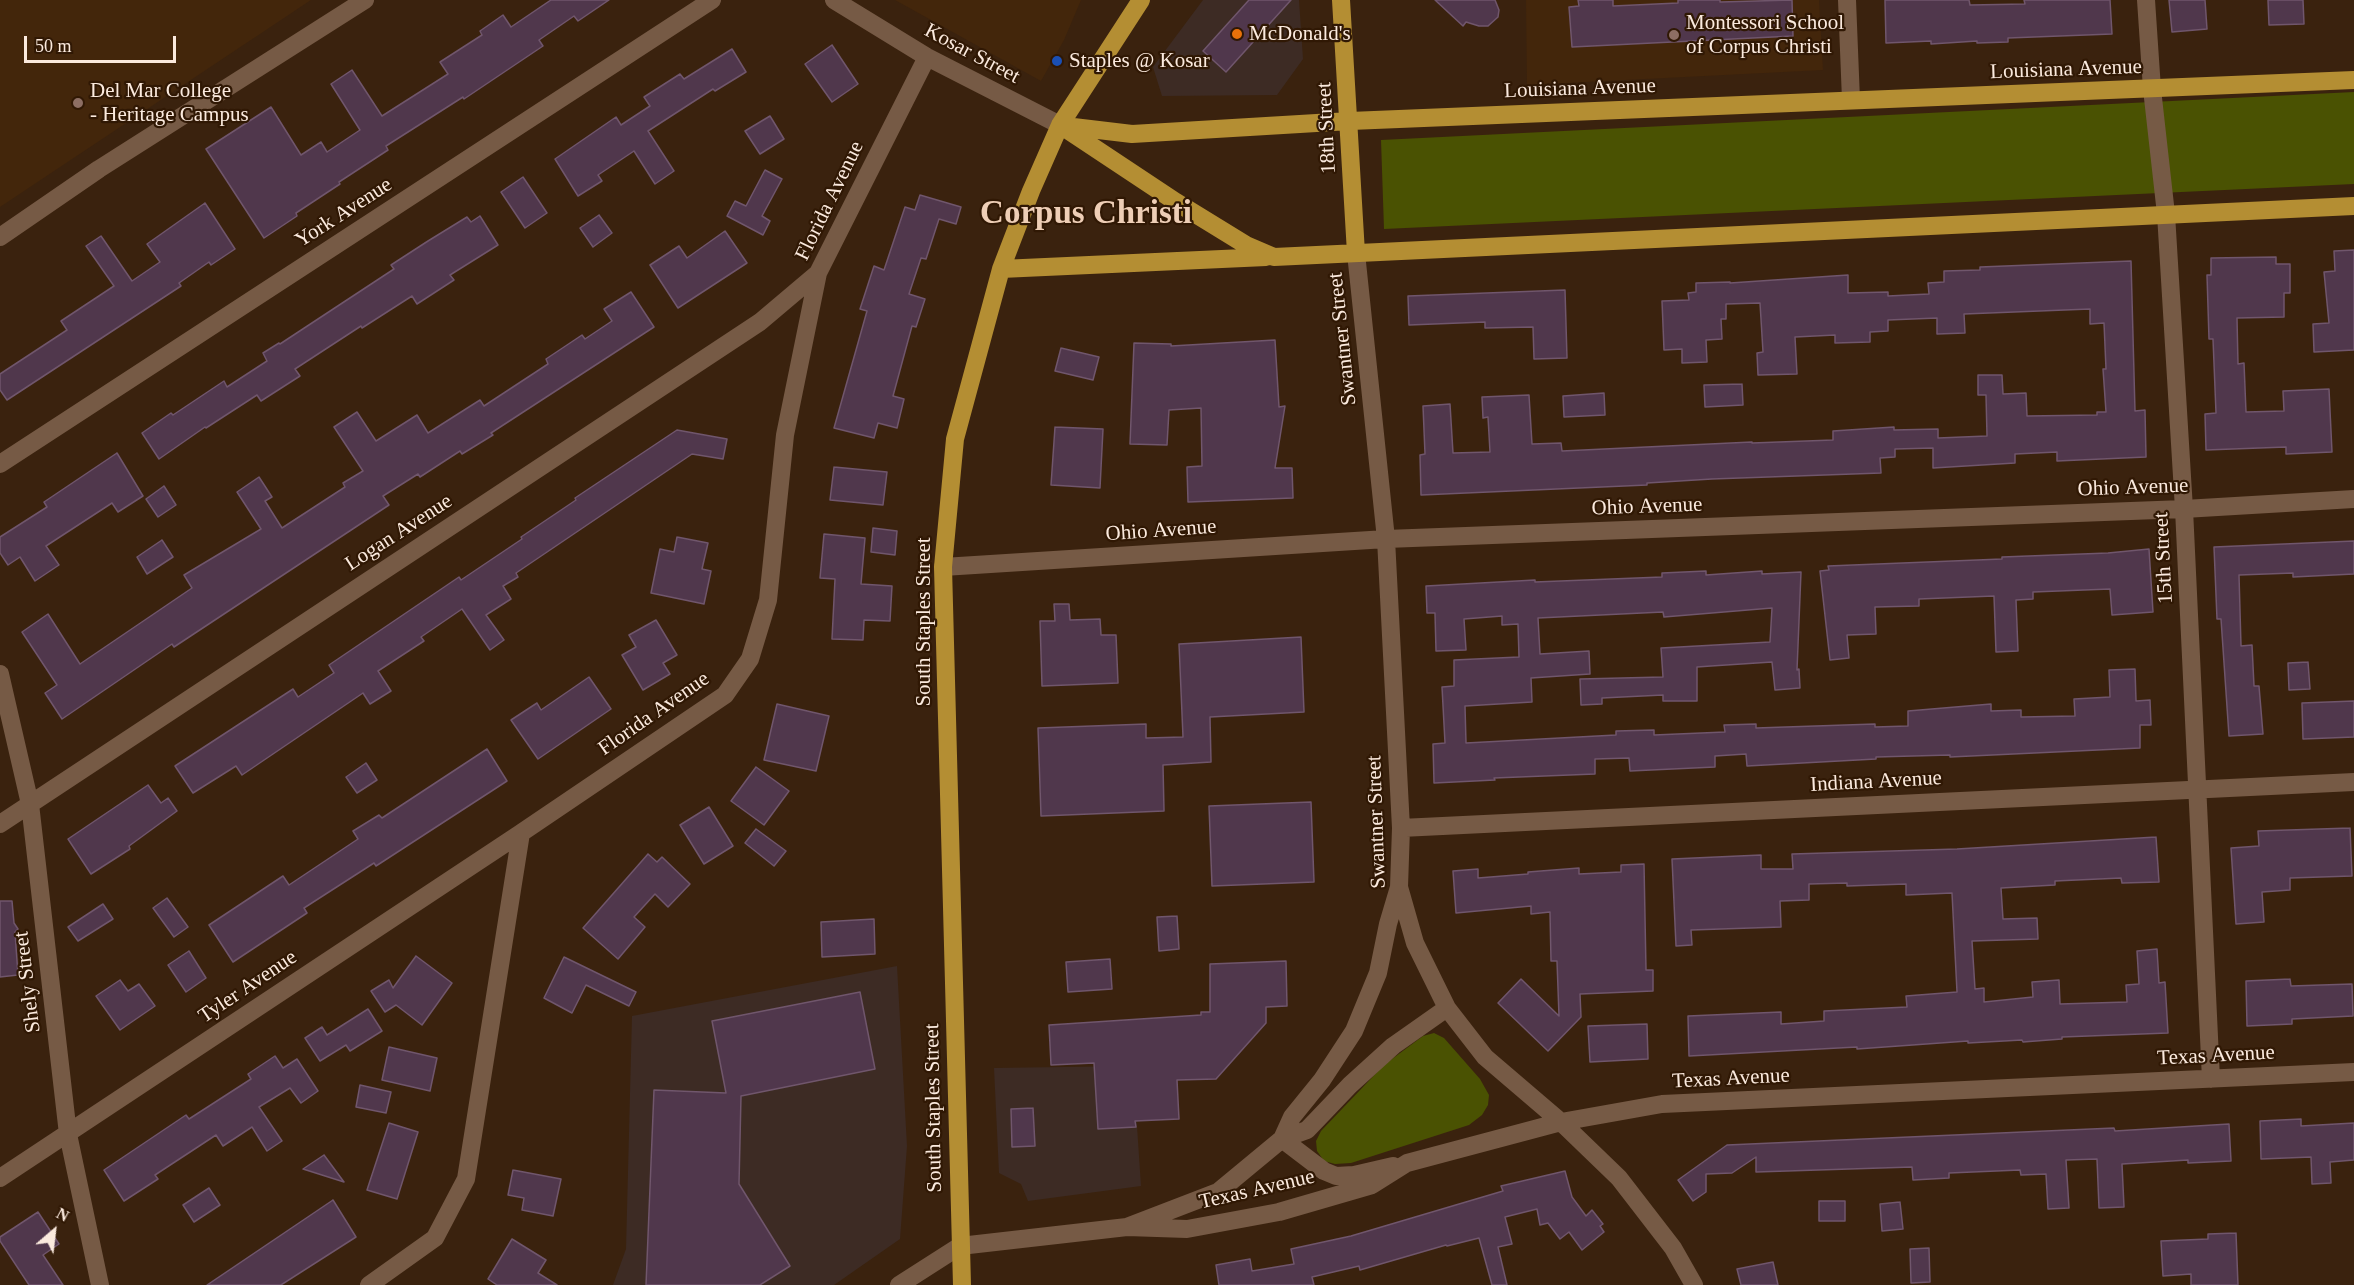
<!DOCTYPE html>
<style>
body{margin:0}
#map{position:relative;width:2354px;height:1285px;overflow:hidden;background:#3a220e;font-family:"Times New Roman",serif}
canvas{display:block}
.north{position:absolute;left:24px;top:1201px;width:60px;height:60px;-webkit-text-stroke:4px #301804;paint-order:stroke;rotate:28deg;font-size:16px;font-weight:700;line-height:24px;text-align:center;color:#fbeade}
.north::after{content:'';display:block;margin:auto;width:21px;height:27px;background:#fbeade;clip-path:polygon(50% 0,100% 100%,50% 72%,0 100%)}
.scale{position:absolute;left:24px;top:36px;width:152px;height:27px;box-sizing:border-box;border:3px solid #fbeade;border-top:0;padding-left:8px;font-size:18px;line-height:21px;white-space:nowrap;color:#fbeade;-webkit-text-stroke:4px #301804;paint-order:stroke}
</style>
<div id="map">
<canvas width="2354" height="1285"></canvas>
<div class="north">N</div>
<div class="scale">50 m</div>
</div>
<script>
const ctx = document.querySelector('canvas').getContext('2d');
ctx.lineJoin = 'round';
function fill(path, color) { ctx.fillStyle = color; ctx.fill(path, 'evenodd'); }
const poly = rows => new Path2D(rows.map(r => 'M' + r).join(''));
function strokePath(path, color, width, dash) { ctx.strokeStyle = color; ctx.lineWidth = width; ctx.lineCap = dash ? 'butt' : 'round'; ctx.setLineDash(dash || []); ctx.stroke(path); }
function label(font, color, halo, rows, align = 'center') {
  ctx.font = font + ' "Times New Roman",serif'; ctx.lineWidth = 4.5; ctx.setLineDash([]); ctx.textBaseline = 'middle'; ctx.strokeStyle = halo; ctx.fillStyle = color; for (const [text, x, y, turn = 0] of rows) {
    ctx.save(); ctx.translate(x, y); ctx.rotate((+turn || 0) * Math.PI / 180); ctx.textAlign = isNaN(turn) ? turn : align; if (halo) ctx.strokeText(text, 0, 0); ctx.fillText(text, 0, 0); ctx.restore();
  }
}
const commercial = poly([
 [1203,0,1299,0,1303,59,1277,95,1162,96,1153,67],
 [897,966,907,1146,900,1239,834,1285,613,1285,626,1249,632,1016],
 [1133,1066,1141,1186,1028,1201,1021,1184,999,1173,994,1068]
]);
const built = poly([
 [0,0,311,0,0,207],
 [895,0,1081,0,1064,40,1041,81],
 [1526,0,1819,0,1823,70,1527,85]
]);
const green = poly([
 [2354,92,2354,184,1384,229,1381,140],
 [1434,1033,1444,1038,1480,1079,1489,1095,1488,1105,1482,1115,1469,1125,1351,1163,1335,1164,1324,1161,1317,1151,1316,1141,1321,1131,1384,1065,1423,1036]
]);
const building = poly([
 [551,0,609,0,578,21,574,16,539,40,543,46,464,99,463,97,386,146,388,150,339,182,340,184,296,213,297,216,264,238,206,149,271,107,301,155,321,142,327,152,360,130,331,84,352,70,382,116,448,74,440,62,482,35,480,31,503,15,511,27,551,0],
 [1249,0,1291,0,1226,72,1203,51,1249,0],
 [1435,0,1495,0,1499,10,1498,17,1488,26,1479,26,1466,22,1463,26,1435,0],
 [1578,0,1613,0,1613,6,1678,3,1678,0,1720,0,1720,2,1792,0,1793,36,1572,47,1569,7,1579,6,1578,0],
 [1885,0,1969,0,1970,5,2025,4,2024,0,2110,0,2112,34,2008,38,2008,42,1977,43,1977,41,1931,44,1931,41,1886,43,1885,0],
 [2169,0,2205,0,2207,29,2172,32,2169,0],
 [2268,0,2303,0,2304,24,2269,25,2268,0],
 [832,45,858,84,832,102,805,64,832,45],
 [732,49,746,72,715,91,713,89,648,131,674,171,655,184,634,151,598,175,602,181,578,196,555,159,616,117,621,125,650,106,644,97,680,74,684,79,732,49],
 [770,116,784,139,760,154,745,131,770,116],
 [765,170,782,179,762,216,770,221,763,235,727,216,735,201,746,206,765,170],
 [523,177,547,213,525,228,501,192,523,177],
 [920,195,961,207,956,224,939,219,926,259,921,258,909,294,925,299,916,327,912,326,893,396,904,399,897,428,878,423,874,438,834,428,867,311,860,309,874,266,884,270,905,207,915,210,920,195],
 [205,203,235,249,211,265,209,262,179,283,181,286,7,400,0,390,0,374,67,330,61,321,114,286,86,246,101,236,132,281,160,262,147,244,205,203],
 [599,215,612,233,593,247,580,228,599,215],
 [480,216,498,245,450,275,454,280,417,304,412,296,362,328,361,326,295,369,300,376,261,401,257,395,206,428,205,427,159,459,142,433,171,413,173,415,224,381,227,387,267,361,263,353,279,343,280,344,394,269,391,265,428,241,467,217,471,222,480,216],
 [725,231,747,263,678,308,650,265,679,246,687,258,725,231],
 [2354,250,2354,350,2314,352,2313,324,2329,323,2324,272,2335,271,2334,251,2354,250],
 [2276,257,2276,264,2290,264,2290,293,2284,293,2284,317,2237,318,2238,364,2244,363,2246,412,2284,411,2283,391,2329,389,2332,452,2286,454,2286,447,2206,450,2205,414,2216,413,2213,339,2209,339,2207,275,2211,275,2211,258,2276,257],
 [2131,261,2135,411,2145,410,2146,457,2057,461,2057,452,2015,454,2015,463,1933,468,1933,448,1895,449,1895,457,1880,458,1881,473,1712,479,1647,483,1647,485,1421,495,1420,455,1425,454,1423,406,1450,404,1453,453,1490,452,1488,417,1483,418,1482,397,1529,395,1532,444,1561,443,1562,451,1752,442,1752,443,1833,440,1833,431,1894,427,1894,430,1938,429,1938,438,1987,436,1986,395,1978,395,1978,375,2002,375,2003,394,2026,393,2027,416,2097,415,2097,412,2106,412,2103,369,2106,369,2104,323,2090,324,2090,309,1964,314,1965,333,1937,334,1937,318,1888,320,1888,331,1870,332,1870,342,1835,343,1835,335,1795,337,1797,374,1758,375,1757,353,1763,352,1760,303,1726,304,1726,319,1721,319,1722,339,1706,340,1707,362,1682,363,1682,349,1664,350,1662,301,1689,300,1688,293,1696,292,1696,283,1730,282,1730,283,1848,275,1848,293,1888,292,1888,296,1929,294,1928,283,1944,282,1944,271,1980,270,1980,267,2131,261],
 [1565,290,1567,358,1534,359,1533,327,1485,328,1485,322,1409,325,1408,296,1565,290],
 [631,292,654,327,491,433,493,435,462,454,460,451,420,477,418,474,383,496,389,505,174,647,172,644,62,719,45,693,57,685,22,632,48,614,80,664,192,588,184,575,261,529,237,492,259,477,272,497,265,501,282,528,345,487,343,483,363,471,334,427,357,412,376,441,417,415,428,433,480,400,484,406,548,364,546,359,582,335,585,339,612,321,604,309,631,292],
 [1275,340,1279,407,1285,406,1275,468,1292,468,1293,498,1188,502,1187,467,1202,466,1201,408,1169,410,1167,445,1130,444,1134,343,1171,344,1171,346,1275,340],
 [1061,348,1099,357,1093,380,1055,371,1061,348],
 [1742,384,1743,405,1705,407,1704,385,1742,384],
 [1604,393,1605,415,1564,417,1563,396,1604,393],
 [1055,427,1103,429,1100,488,1051,485,1055,427],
 [677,430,727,439,723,459,692,454,516,573,518,577,503,586,511,599,486,615,504,640,490,650,462,609,421,637,424,641,378,671,391,691,370,704,363,693,242,775,236,766,193,793,175,766,293,689,298,697,334,673,329,665,459,577,461,580,522,539,521,537,576,500,575,498,677,430],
 [117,453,143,496,118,512,112,503,46,546,59,565,35,581,20,557,8,565,0,553,0,537,47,507,44,502,117,453],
 [834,467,887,472,883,505,830,500,834,467],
 [164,486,176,505,158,517,146,499,164,486],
 [873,528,897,531,895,555,871,552,873,528],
 [824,534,865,538,861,584,892,586,890,621,864,620,863,640,832,639,835,579,820,578,824,534],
 [677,537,708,543,702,569,711,571,704,604,651,593,660,549,674,552,677,537],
 [162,540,173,557,147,574,137,557,162,540],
 [2354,541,2354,574,2293,577,2293,573,2239,575,2241,646,2252,645,2254,686,2259,686,2263,734,2229,736,2221,619,2217,619,2214,547,2354,541],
 [2149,549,2153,612,2112,615,2110,589,2033,592,2033,599,2016,600,2018,651,1996,652,1994,596,1919,599,1919,606,1875,607,1876,634,1847,635,1849,658,1830,660,1820,571,1829,570,1828,566,2002,559,2002,557,2108,553,2149,549],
 [1706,571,1706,575,1762,571,1762,574,1801,572,1797,670,1799,669,1800,688,1775,690,1772,662,1711,666,1697,667,1697,701,1663,701,1663,695,1602,698,1602,704,1581,705,1580,679,1663,677,1661,648,1770,642,1772,608,1664,617,1663,612,1538,618,1540,654,1589,651,1590,674,1531,678,1532,702,1465,706,1466,743,1616,735,1616,731,1654,730,1654,735,1725,732,1724,725,1756,724,1756,728,1875,724,1875,727,1908,726,1908,711,1991,704,1991,711,2021,710,2021,717,2075,716,2074,699,2110,697,2109,670,2135,669,2136,701,2150,700,2151,725,2140,725,2140,748,1950,757,1950,755,1876,757,1876,759,1747,766,1746,754,1715,756,1715,767,1630,771,1629,758,1595,759,1595,774,1494,778,1495,780,1434,783,1433,744,1445,743,1442,687,1454,686,1454,660,1519,657,1518,624,1502,625,1502,616,1464,619,1466,650,1436,651,1435,613,1427,613,1426,586,1535,580,1535,582,1662,577,1662,573,1706,571],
 [1054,604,1069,604,1070,620,1100,619,1101,635,1116,635,1118,683,1042,686,1040,621,1055,621,1054,604],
 [656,620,677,655,663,663,670,674,643,690,622,655,636,647,629,635,656,620],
 [1301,637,1304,712,1210,717,1211,762,1163,765,1164,811,1041,816,1038,728,1146,724,1146,738,1183,737,1179,644,1301,637],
 [2308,662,2310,689,2289,690,2288,663,2308,662],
 [589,677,611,709,538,759,511,720,537,703,541,710,589,677],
 [2354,701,2354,737,2303,739,2302,703,2354,701],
 [777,704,829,716,816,771,764,760,777,704],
 [487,749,507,781,376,866,374,863,304,908,307,913,233,962,209,925,283,876,289,885,358,839,353,831,379,815,382,818,487,749],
 [366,763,377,780,357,793,346,777,366,763],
 [756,767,789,791,764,825,731,801,756,767],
 [148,785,161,803,168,798,177,811,129,846,130,849,91,874,68,839,148,785],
 [1311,802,1314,882,1212,886,1209,806,1311,802],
 [709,807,733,846,704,864,680,825,709,807],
 [2350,828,2352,876,2290,878,2290,890,2262,892,2264,922,2236,924,2231,848,2259,846,2258,831,2350,828],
 [756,829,786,851,774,866,745,843,756,829],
 [2156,837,2159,882,2122,883,2121,878,2055,881,2055,885,2001,888,2003,919,2037,918,2038,939,1972,941,1975,989,1984,988,1984,1002,2033,997,2032,982,2059,980,2060,1004,2127,1002,2126,985,2139,984,2137,951,2157,949,2159,983,2165,982,2168,1033,2062,1037,2062,1039,2023,1042,2022,1040,1968,1043,1968,1041,1857,1049,1857,1047,1689,1056,1688,1016,1781,1012,1781,1024,1824,1021,1824,1011,1907,1007,1906,996,1957,992,1952,893,1906,895,1906,884,1847,886,1847,883,1809,884,1809,900,1780,901,1781,927,1691,930,1692,945,1676,946,1672,859,1761,855,1761,869,1793,869,1792,854,1957,849,2156,837],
 [648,854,657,862,662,857,690,884,668,907,655,894,634,917,645,927,618,959,583,928,648,854],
 [1644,864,1646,970,1653,970,1653,991,1580,994,1581,1017,1548,1051,1498,1003,1521,979,1559,1016,1557,961,1551,961,1550,912,1531,914,1531,906,1456,913,1453,871,1478,869,1478,878,1528,874,1528,872,1579,868,1579,874,1621,872,1621,865,1644,864],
 [167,898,188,927,174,937,153,908,167,898],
 [0,901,12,901,14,923,18,929,15,932,18,975,0,977,0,901],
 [103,904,113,919,78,941,68,927,103,904],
 [1177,916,1179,949,1159,951,1157,917,1177,916],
 [874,919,875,954,822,957,821,922,874,919],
 [189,951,206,978,186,992,168,965,189,951],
 [416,956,452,983,422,1025,396,1005,385,1012,371,991,389,980,393,988,416,956],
 [564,957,636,992,629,1006,586,985,572,1013,544,998,564,957],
 [1110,959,1112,989,1068,992,1066,962,1110,959],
 [1286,961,1287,1006,1266,1007,1266,1023,1216,1079,1177,1080,1179,1119,1135,1121,1136,1127,1098,1129,1094,1063,1051,1065,1049,1025,1201,1015,1201,1012,1210,1012,1210,964,1286,961],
 [2290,979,2291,986,2352,984,2353,1016,2292,1019,2292,1024,2247,1026,2246,981,2290,979],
 [120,980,128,991,139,984,155,1006,120,1030,96,996,120,980],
 [860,992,875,1069,741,1096,739,1184,790,1266,760,1285,646,1285,654,1090,726,1093,712,1021,860,992],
 [368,1009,382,1031,350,1051,346,1045,320,1061,305,1038,322,1027,327,1035,368,1009],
 [1647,1024,1648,1059,1590,1062,1588,1026,1647,1024],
 [389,1047,437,1058,430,1091,382,1080,389,1047],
 [275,1056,283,1068,297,1059,318,1091,301,1103,290,1088,259,1107,282,1141,267,1151,252,1127,223,1146,216,1135,155,1175,158,1179,124,1201,104,1170,186,1115,189,1119,251,1079,248,1074,275,1056],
 [360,1085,391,1092,386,1113,356,1107,360,1085],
 [1033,1108,1035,1146,1012,1147,1011,1109,1033,1108],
 [2301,1119,2301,1126,2354,1123,2354,1160,2330,1162,2331,1183,2312,1184,2311,1157,2261,1159,2260,1121,2301,1119],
 [389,1123,418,1132,397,1199,367,1190,389,1123],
 [2229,1124,2231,1161,2188,1163,2188,1160,2122,1164,2124,1207,2099,1208,2097,1159,2066,1160,2069,1208,2048,1209,2046,1174,2021,1175,2020,1170,1949,1173,1949,1178,1913,1180,1912,1167,1756,1172,1756,1157,1732,1173,1706,1174,1706,1192,1693,1201,1678,1180,1727,1145,2114,1128,2115,1131,2229,1124],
 [324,1155,344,1182,303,1169,324,1155],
 [513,1170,561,1179,553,1216,522,1210,524,1198,508,1195,513,1170],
 [1565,1171,1572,1197,1586,1216,1592,1210,1603,1224,1600,1226,1604,1232,1582,1250,1569,1232,1560,1239,1548,1223,1540,1225,1537,1209,1505,1217,1512,1244,1498,1247,1507,1285,1492,1285,1479,1238,1447,1246,1446,1245,1360,1270,1359,1266,1312,1277,1314,1285,1219,1285,1216,1265,1250,1259,1252,1271,1294,1264,1291,1249,1351,1236,1503,1191,1501,1186,1565,1171],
 [209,1188,220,1205,194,1222,183,1205,209,1188],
 [333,1200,356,1237,281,1285,207,1285,333,1200],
 [1819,1201,1845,1201,1845,1221,1819,1221,1819,1201],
 [1900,1202,1903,1229,1882,1231,1880,1204,1900,1202],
 [38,1212,59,1244,43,1255,63,1285,29,1285,0,1241,0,1237,38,1212],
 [2236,1233,2238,1285,2191,1285,2191,1274,2163,1276,2161,1241,2208,1239,2208,1234,2236,1233],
 [512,1239,546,1260,538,1273,557,1285,497,1285,488,1279,512,1239],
 [1929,1248,1930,1282,1911,1283,1910,1249,1929,1248],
 [1773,1262,1778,1285,1741,1285,1737,1269,1773,1262]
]);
const minor = poly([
 [834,0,927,57,1060,125],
 [1847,0,1851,100],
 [2146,0,2152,89,2166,214,2184,509,2211,1079],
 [0,237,99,169,365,0],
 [1356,253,1386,539,1401,828,1399,887,1415,943,1447,1008,1485,1057,1561,1122,1619,1178,1673,1248,1694,1285],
 [0,464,712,0],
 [943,567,1386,539,2184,509,2354,499],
 [0,674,30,804,68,1134,100,1285],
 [0,824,760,322,818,273],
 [1401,828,2354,782],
 [1282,1139,1292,1117,1322,1080,1354,1031,1378,973,1388,924,1399,887],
 [1282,1139,1324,1171,1336,1176,1354,1175,1393,1166],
 [0,1178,521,833],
 [1127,1227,1187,1229,1279,1212,1372,1185,1407,1163,1561,1122,1662,1104,2354,1072],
 [369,1285,435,1238,466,1179,521,833,725,695,750,659,768,600,785,435,818,273,927,57],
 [899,1285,960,1246,1127,1227,1218,1192,1282,1139,1307,1130,1350,1085,1393,1046,1447,1008]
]);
const major = poly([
 [1341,0,1356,253],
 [1060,125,1176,202,1246,245,1274,257,2354,206],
 [1065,126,1132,134,1350,121,2354,80],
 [1001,269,1266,257],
 [962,1285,943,567,955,439,1001,269,1031,191,1060,125,1141,0]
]);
const markers = [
 [1237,34,6,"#e8710a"],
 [1674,35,6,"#8d6e63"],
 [1057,61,6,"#1a4fb4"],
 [78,103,6,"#8d6e63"]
];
const poiNames = [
 ["Montessori School",1686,23],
 ["of Corpus Christi",1686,47],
 ["McDonald's",1249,34],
 ["Staples @ Kosar",1069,61],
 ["Del Mar College",90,91],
 ["- Heritage Campus",90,115]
];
const streetNames = [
 ["Kosar Street",972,54,28],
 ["Louisiana Avenue",2066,70,-2],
 ["Louisiana Avenue",1580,89,-2],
 ["18th Street",1327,128,-93],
 ["Florida Avenue",830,201,-64],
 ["York Avenue",344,213,-33],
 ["Swantner Street",1343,339,-96],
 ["Ohio Avenue",2133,488,-2],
 ["Ohio Avenue",1647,507,-2],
 ["Ohio Avenue",1161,531,-4],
 ["Logan Avenue",399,533,-33],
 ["15th Street",2164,558,-93],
 ["South Staples Street",924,622,-90],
 ["Florida Avenue",654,714,-35],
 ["Indiana Avenue",1876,782,-3],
 ["Swantner Street",1377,822,-92],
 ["Shely Street",28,982,-97],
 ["Tyler Avenue",248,987,-34],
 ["Texas Avenue",2216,1056,-3],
 ["Texas Avenue",1731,1079,-3],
 ["South Staples Street",934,1108,-91],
 ["Texas Avenue",1257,1190,-13]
];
const townNames = [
 ["Corpus Christi",1086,214]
];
fill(commercial, '#3d2b24');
fill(built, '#43260b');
fill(green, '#4a5202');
fill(building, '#50374c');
strokePath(building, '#70566c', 1.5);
strokePath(minor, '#765a45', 18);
strokePath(major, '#b48e33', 18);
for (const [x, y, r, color] of markers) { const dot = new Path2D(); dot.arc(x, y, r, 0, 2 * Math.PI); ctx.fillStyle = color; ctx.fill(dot); strokePath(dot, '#301804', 2); }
label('21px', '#fbeade', '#301804', poiNames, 'left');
label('21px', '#fbeade', '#301804', streetNames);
label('bold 33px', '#eeceb6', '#301804', townNames);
</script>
